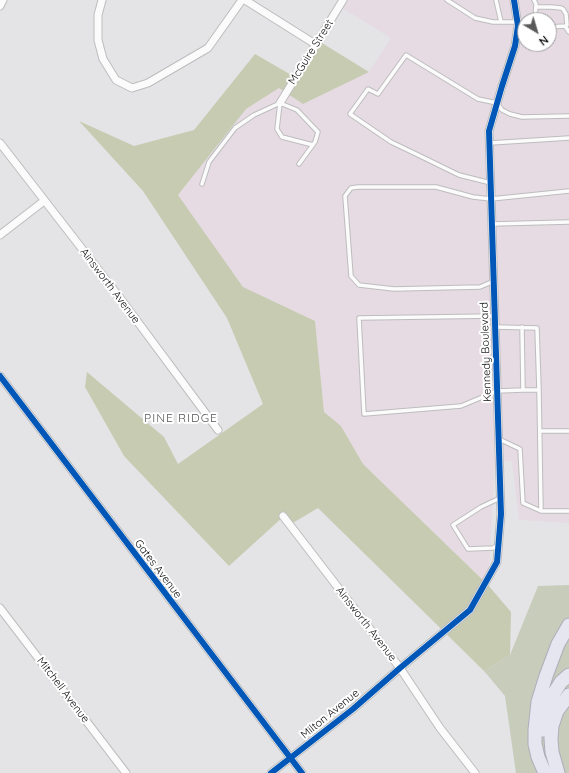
<!DOCTYPE html>
<style>
body{margin:0}
#map{position:relative;width:569px;height:773px;overflow:hidden;background:#e4e4e6;font-family:Quicksand,sans-serif}
canvas{display:block}
.north{position:absolute;left:517px;top:12px;width:40px;height:40px;box-sizing:border-box;background:#fff;border:1px solid #9f9f9f;border-radius:50%;rotate:142deg;font-size:11px;font-weight:700;line-height:16px;text-align:center;color:#0f0f10}
.north::after{content:'';display:block;margin:auto;width:14px;height:18px;background:#5a5a5b;clip-path:polygon(50% 0,100% 100%,50% 72%,0 100%)}
</style>
<div id="map">
<canvas width="569" height="773"></canvas>
<div class="north">N</div>
</div>
<script>
const ctx = document.querySelector('canvas').getContext('2d');
ctx.lineJoin = 'round';
function fill(path, color) { ctx.fillStyle = color; ctx.fill(path, 'evenodd'); }
const poly = rows => new Path2D(rows.map(r => 'M' + r).join(''));
function strokePath(path, color, width, dash) { ctx.strokeStyle = color; ctx.lineWidth = width; ctx.lineCap = dash ? 'butt' : 'round'; ctx.setLineDash(dash || []); ctx.stroke(path); }
function label(font, color, halo, rows, align = 'center') {
  ctx.font = font + ' Quicksand,sans-serif'; ctx.lineWidth = 4; ctx.setLineDash([]); ctx.textBaseline = 'middle'; ctx.strokeStyle = halo; ctx.fillStyle = color; for (const [text, x, y, turn = 0] of rows) {
    ctx.save(); ctx.translate(x, y); ctx.rotate((+turn || 0) * Math.PI / 180); ctx.textAlign = isNaN(turn) ? turn : align; if (halo) ctx.strokeText(text, 0, 0); ctx.fillText(text, 0, 0); ctx.restore();
  }
}
const industrial = poly([
 [344,0,569,0,569,523,519,520,512,461,495,462,488,585,363,464,341,426,324,412,315,321,243,287,178,195,246,109,279,88,303,104,369,72,391,38,339,6],
 [525,20,549,20,549,44,525,44]
]);
const green = poly([
 [569,585,569,773,516,773,505,696,484,671,510,655,538,586]
]);
const forest = poly([
 [317,40,369,72,303,104,279,88,246,109,178,195,243,287,315,321,324,412,341,426,363,464,488,585,511,612,510,655,484,671,318,508,291,524,284,516,229,566,124,456,85,387,87,372,164,437,178,464,263,404,227,318,143,191,79,121,134,146,194,130,255,54,293,76]
]);
const lane = poly([
 [447,0,475,18,493,22,517,22],
 [496,0,501,22],
 [534,0,536,4,535,20],
 [536,7,551,7,561,8,563,9,566,14,567,25,565,26,549,27],
 [565,26,569,32],
 [280,103,277,129,282,137,313,145],
 [490,143,569,138],
 [491,183,459,175,416,154,391,142,350,114,368,89,378,94,406,55,478,99,497,103,502,110,510,114,522,117,569,116],
 [202,184,209,162,235,128,254,115,280,103,297,110,318,132,315,142,299,164],
 [492,224,569,222],
 [494,281,480,287,394,289,359,285,351,276,345,196,351,188,358,187,436,187,473,197,491,199,569,191],
 [495,316,359,318,364,414,461,406,497,391,523,390],
 [495,327,537,328,539,390,523,390,522,327],
 [539,390,541,511,569,511],
 [540,431,569,431],
 [499,439,520,449,523,503,541,511],
 [498,545,493,548,468,549,453,525,481,507,500,498]
]);
const street = poly([
 [102,0,98,15,98,40,103,59,116,80,132,88,148,83,208,48,242,0],
 [245,0,315,44],
 [0,6,3,0],
 [280,103,343,0],
 [0,143,117,294,218,430],
 [0,235,44,201],
 [0,376,302,773],
 [283,516,400,668,440,728,475,773],
 [0,608,126,773],
 [271,773,353,709,400,668,470,610,497,562,501,514,489,131,502,86,515,46,518,26,514,0]
]);
const highway = poly([
 [543,730,547,707,554,693,561,682,569,675],
 [545,773,538,757,535,744,535,730,538,702,546,676,558,644,569,625],
 [558,773,552,752,551,739,552,726,557,711,569,695]
]);
const cycleway = poly([
 [0,376,302,773],
 [271,773,353,709,400,668,470,610,497,562,501,514,489,131,502,86,515,46,518,26,514,0]
]);
const streetNames = [
 ["McGuire Street",311,52,-58],
 ["Ainsworth Avenue",110,286,53],
 ["Kennedy Boulevard",486,352,-92],
 ["Gates Avenue",158,569,53],
 ["Ainsworth Avenue",366,624,52],
 ["Mitchell Avenue",63,690,53],
 ["Milton Avenue",330,714,-39]
];
const neighbourhoodNames = [
 ["PINE RIDGE",181,418]
];
fill(industrial, '#e6dbe3');
fill(green, '#c8ccbb');
fill(forest, '#c6cbb1');
strokePath(lane, '#bdbdbe', 5.5);
strokePath(street, '#bdbdbe', 9);
strokePath(highway, '#adaeba', 15);
strokePath(lane, '#fbfbfb', 3.5);
strokePath(street, '#fbfbfb', 7);
strokePath(highway, '#e5e6f0', 13);
strokePath(cycleway, '#0057b8', 6);
label('11px', '#0f0f10', '#fff', streetNames);
ctx.letterSpacing = '1px';
label('12px', '#57575a', '#fff', neighbourhoodNames);
ctx.letterSpacing = '0px';
</script>
